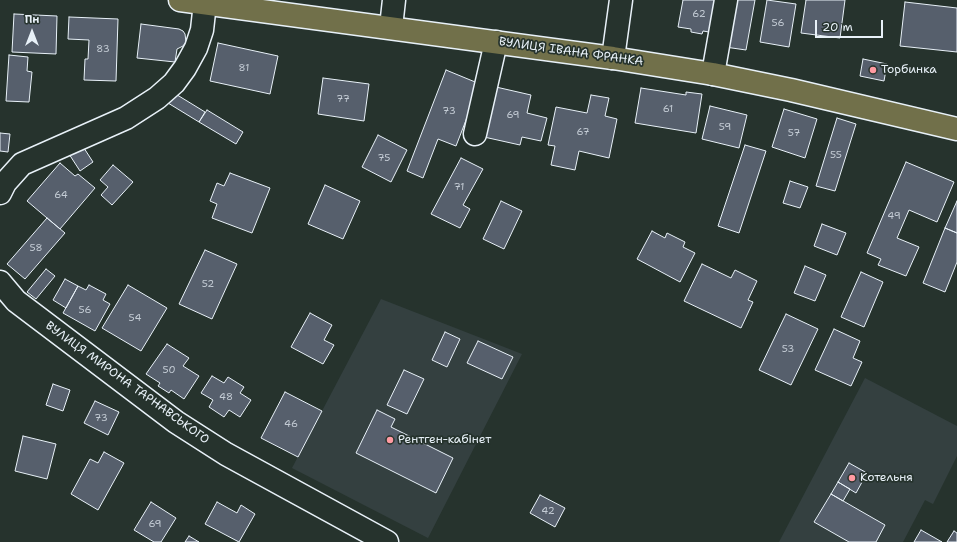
<!DOCTYPE html>
<meta charset="utf-8">
<style>
body{margin:0}
#map{position:relative;width:957px;height:542px;overflow:hidden;background:#26332d;font-family:"Shantell Sans",sans-serif}
canvas{display:block}
.north{position:absolute;left:12px;top:12px;width:40px;height:40px;-webkit-text-stroke:3px #26332d;paint-order:stroke;rotate:0deg;font-size:11px;font-weight:700;line-height:16px;text-align:center;color:#e8f1f8}
.north::after{content:'';display:block;margin:auto;width:14px;height:18px;background:#e8f1f8;clip-path:polygon(50% 0,100% 100%,50% 72%,0 100%)}
.scale{position:absolute;left:815px;top:20px;width:68px;height:18px;box-sizing:border-box;border:2px solid #e8f1f8;border-top:0;padding-left:5px;font-size:12px;line-height:14px;white-space:nowrap;color:#e8f1f8;-webkit-text-stroke:3px #26332d;paint-order:stroke}
</style>
<div id="map">
<canvas width="957" height="542"></canvas>
<div class="north">Пн</div>
<div class="scale">20 m</div>
</div>
<script>
const ctx = document.querySelector('canvas').getContext('2d');
ctx.lineJoin = 'round';
function fill(path, color) { ctx.fillStyle = color; ctx.fill(path, 'evenodd'); }
const poly = rows => new Path2D(rows.map(r => 'M' + r).join(''));
function strokePath(path, color, width, dash) { ctx.strokeStyle = color; ctx.lineWidth = width; ctx.lineCap = dash ? 'butt' : 'round'; ctx.setLineDash(dash || []); ctx.stroke(path); }
function label(font, color, halo, rows, align = 'center') {
  ctx.font = font + ' "Shantell Sans",sans-serif'; ctx.lineWidth = 3.5; ctx.setLineDash([]); ctx.textBaseline = 'middle'; ctx.strokeStyle = halo; ctx.fillStyle = color; for (const [text, x, y, turn = 0] of rows) {
    ctx.save(); ctx.translate(x, y); ctx.rotate((+turn || 0) * Math.PI / 180); ctx.textAlign = isNaN(turn) ? turn : align; if (halo) ctx.strokeText(text, 0, 0); ctx.fillText(text, 0, 0); ctx.restore();
  }
}
const built = poly([
 [381,299,522,354,428,538,292,468],
 [865,378,957,426,957,456,933,504,925,500,903,542,779,542]
]);
const building = poly([
 [683,0,720,0,715,33,703,31,702,34,691,32,691,29,678,27,683,0],
 [733,0,755,0,746,50,725,47,733,0],
 [767,0,796,4,789,47,760,42,767,0],
 [806,0,845,0,840,38,801,33,806,0],
 [905,2,957,8,957,52,900,46,905,2],
 [14,14,57,16,56,54,12,52,14,14],
 [69,17,118,19,116,81,84,80,85,59,88,59,89,40,68,39,69,17],
 [141,24,179,29,183,31,185,34,186,42,183,46,177,49,175,62,137,58,141,24],
 [218,43,278,56,270,94,210,81,218,43],
 [9,55,28,57,27,71,32,72,29,102,6,101,9,55],
 [863,59,887,64,884,81,860,76,863,59],
 [446,70,480,84,456,146,438,139,423,178,407,171,446,70],
 [323,78,369,84,364,121,318,114,323,78],
 [496,87,531,95,527,113,547,118,541,141,522,137,520,145,484,137,496,87],
 [641,88,686,95,686,92,702,94,696,133,635,123,641,88],
 [174,93,205,112,199,122,168,103,174,93],
 [591,95,609,98,605,116,617,119,609,158,579,151,575,170,551,165,555,146,548,145,556,107,587,113,591,95],
 [710,106,747,115,739,148,702,139,710,106],
 [784,109,817,119,805,158,772,147,784,109],
 [207,110,243,132,236,144,199,122,207,110],
 [837,118,856,124,835,191,816,186,837,118],
 [0,133,10,134,8,152,0,151,0,133],
 [378,135,407,150,391,182,362,167,378,135],
 [82,145,93,162,80,171,69,154,82,145],
 [745,145,766,151,739,233,718,226,745,145],
 [461,158,483,169,463,205,470,209,460,228,431,214,461,158],
 [906,162,954,182,937,222,909,210,897,238,919,247,906,276,878,265,881,259,867,253,906,162],
 [60,163,75,176,78,174,95,188,60,229,27,201,60,163],
 [113,165,133,182,112,205,101,195,108,187,100,180,113,165],
 [230,173,270,188,252,233,212,218,217,204,210,201,217,183,224,186,230,173],
 [790,181,808,187,800,208,783,203,790,181],
 [325,185,360,201,343,239,308,224,325,185],
 [501,201,522,211,504,249,483,239,501,201],
 [957,201,957,233,945,228,957,201],
 [47,218,65,233,25,279,7,264,47,218],
 [822,224,846,233,837,255,814,246,822,224],
 [945,228,957,233,957,262,945,292,923,283,945,228],
 [652,231,665,238,667,233,685,242,683,247,695,253,680,282,637,259,652,231],
 [205,250,237,264,212,319,179,304,205,250],
 [702,264,731,278,735,270,757,281,748,300,753,302,741,328,684,301,702,264],
 [805,266,826,275,815,301,794,293,805,266],
 [46,269,55,276,36,299,27,292,46,269],
 [861,272,883,282,864,327,841,317,861,272],
 [65,279,78,286,66,308,53,300,65,279],
 [89,285,106,294,103,300,110,304,95,331,63,313,78,286,86,290,89,285],
 [128,285,167,308,141,351,102,328,128,285],
 [310,313,332,325,324,340,334,345,323,364,291,347,310,313],
 [786,314,818,329,791,385,759,370,786,314],
 [834,329,860,341,853,358,862,362,851,386,815,370,834,329],
 [445,332,460,339,447,367,432,360,445,332],
 [478,341,513,357,502,379,467,363,478,341],
 [167,344,189,358,183,366,199,376,184,399,171,390,169,393,158,386,160,383,146,374,167,344],
 [404,370,424,379,407,414,387,405,404,370],
 [212,376,224,383,228,377,244,387,240,393,251,400,240,417,229,410,224,417,209,407,213,400,201,393,212,376],
 [53,384,70,390,63,411,46,405,53,384],
 [285,392,322,411,298,457,261,438,285,392],
 [95,401,119,412,108,435,84,423,95,401],
 [377,410,395,419,391,427,453,458,436,493,356,453,377,410],
 [23,436,56,444,47,479,15,471,23,436],
 [104,452,124,463,98,510,71,494,90,459,98,463,104,452],
 [849,463,867,473,856,493,838,482,849,463],
 [838,482,850,489,843,501,831,494,838,482],
 [831,494,885,525,876,542,849,542,814,522,831,494],
 [540,495,565,508,555,527,530,513,540,495],
 [151,502,176,518,161,542,154,542,134,530,151,502],
 [217,502,237,513,241,505,255,514,239,542,205,524,217,502],
 [921,530,942,542,914,542,921,530],
 [954,531,957,533,957,542,947,542,954,531],
 [189,536,199,542,185,542,189,536]
]);
const minor = poly([
 [391,27,394,0],
 [613,58,621,0],
 [713,74,726,0],
 [475,134,496,42],
 [0,193,5,183,22,164,126,118,157,98,174,83,185,68,196,48,202,30,205,3],
 [0,282,16,301,176,422,226,454,387,542]
]);
const major = poly([
 [180,0,613,58,713,74,791,90,957,129]
]);
const markers = [
 [873,70,4,"#ff9aa2"],
 [390,440,4,"#ff9aa2"],
 [852,478,4,"#ff9aa2"]
];
const numberNames = [
 ["62",699,14],
 ["56",778,23],
 ["83",103,49],
 ["81",244,68],
 ["77",343,99],
 ["61",668,109],
 ["73",449,111],
 ["69",513,115],
 ["59",725,127],
 ["67",583,132],
 ["57",794,133],
 ["55",836,155],
 ["75",384,158],
 ["71",459,187],
 ["64",61,195],
 ["49",894,216],
 ["58",36,248],
 ["52",208,284],
 ["56",85,310],
 ["54",135,318],
 ["53",788,349],
 ["50",169,370],
 ["48",226,397],
 ["73",101,418],
 ["46",291,424],
 ["42",548,511],
 ["69",155,524]
];
const streetNames = [
 ["ВУЛИЦЯ ІВАНА ФРАНКА",571,52,8],
 ["ВУЛИЦЯ МИРОНА ТАРНАВСЬКОГО",127,383,36]
];
const poiNames = [
 ["Торбинка",881,70],
 ["Рентген-кабінет",398,440],
 ["Котельня",860,478]
];
fill(built, '#344040');
fill(building, '#565f6c');
strokePath(building, '#e8f1f8', 1);
strokePath(minor, '#e8f1f8', 25);
strokePath(major, '#e8f1f8', 25);
strokePath(minor, '#26332d', 22);
strokePath(major, '#71704a', 22);
for (const [x, y, r, color] of markers) { const dot = new Path2D(); dot.arc(x, y, r, 0, 2 * Math.PI); ctx.fillStyle = color; ctx.fill(dot); strokePath(dot, '#26332d', 1.5); }
label('10px', '#c4ccd5', null, numberNames);
label('12px', '#e8f1f8', '#26332d', streetNames);
label('12px', '#e8f1f8', '#26332d', poiNames, 'left');
</script>
